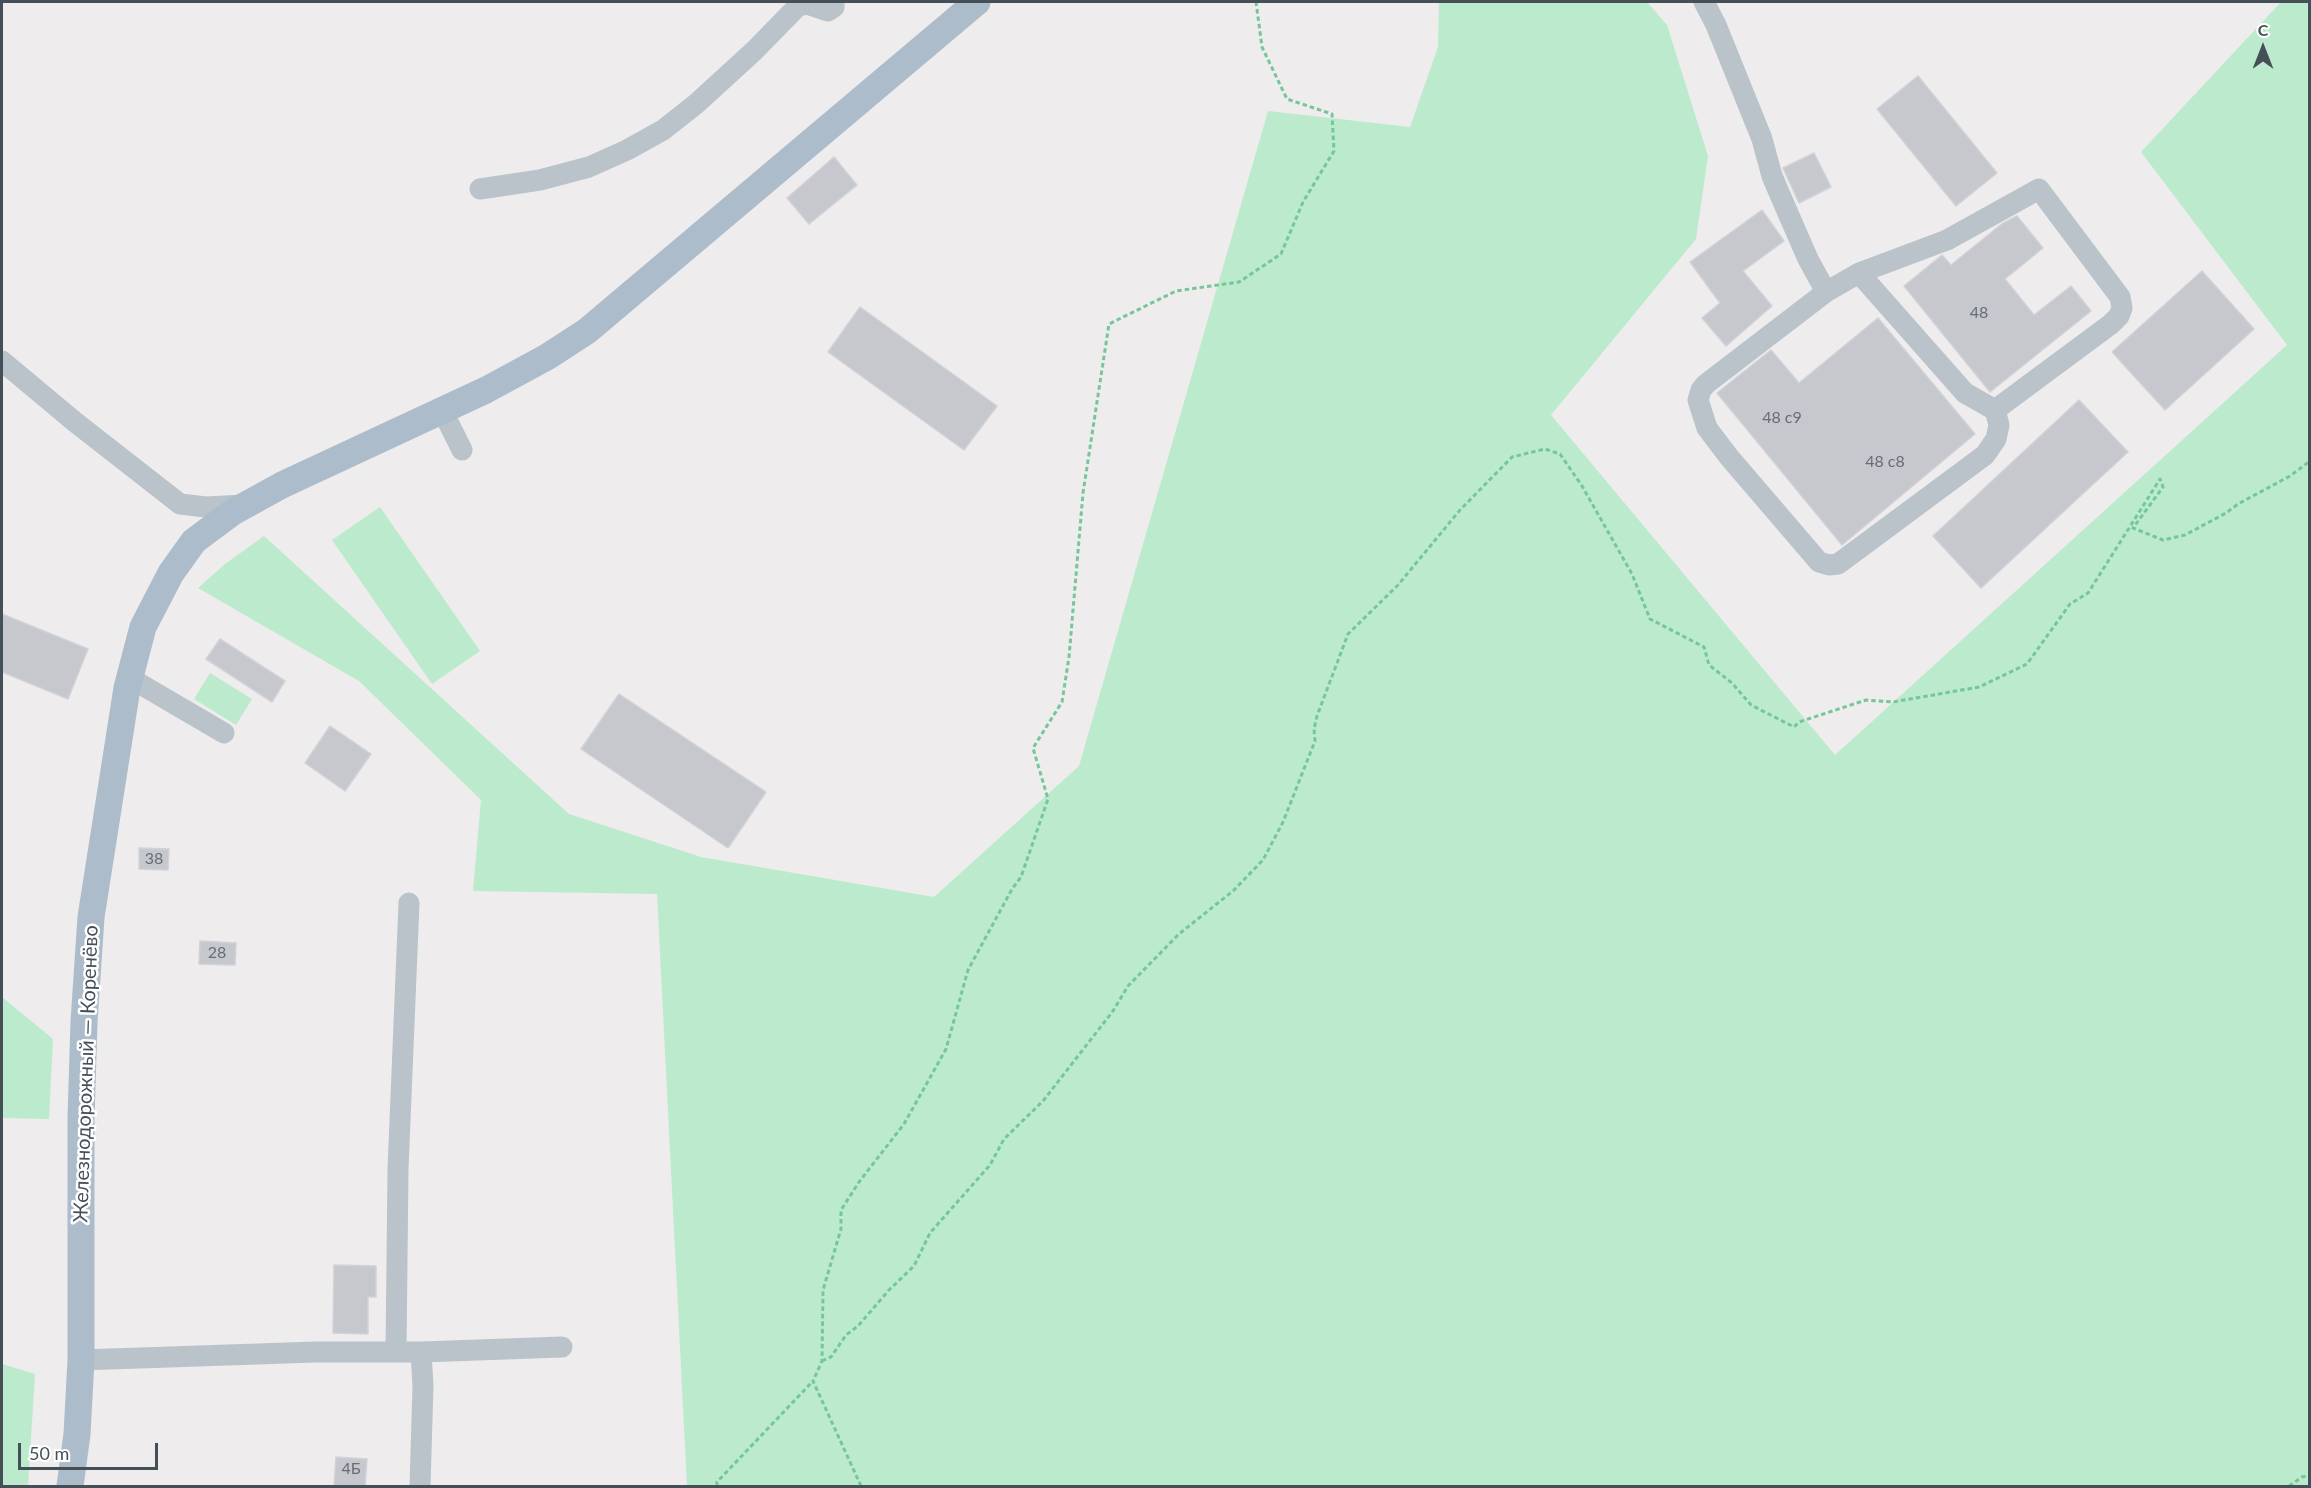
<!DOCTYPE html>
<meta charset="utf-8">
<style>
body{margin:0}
#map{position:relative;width:2311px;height:1488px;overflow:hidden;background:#eeecec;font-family:Lato,sans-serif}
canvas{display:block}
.frame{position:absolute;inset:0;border:3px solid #454f58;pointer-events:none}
.north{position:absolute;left:2233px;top:18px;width:60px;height:60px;-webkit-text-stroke:4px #fff;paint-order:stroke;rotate:0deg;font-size:16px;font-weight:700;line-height:24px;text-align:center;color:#454f58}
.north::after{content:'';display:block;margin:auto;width:21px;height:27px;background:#454f58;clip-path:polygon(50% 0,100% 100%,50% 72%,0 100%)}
.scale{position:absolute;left:18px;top:1443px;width:140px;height:27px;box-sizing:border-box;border:3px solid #454f58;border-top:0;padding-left:8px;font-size:18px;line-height:21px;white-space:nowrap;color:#454f58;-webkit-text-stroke:4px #fff;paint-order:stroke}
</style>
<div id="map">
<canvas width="2311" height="1488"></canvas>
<div class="frame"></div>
<div class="north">С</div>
<div class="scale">50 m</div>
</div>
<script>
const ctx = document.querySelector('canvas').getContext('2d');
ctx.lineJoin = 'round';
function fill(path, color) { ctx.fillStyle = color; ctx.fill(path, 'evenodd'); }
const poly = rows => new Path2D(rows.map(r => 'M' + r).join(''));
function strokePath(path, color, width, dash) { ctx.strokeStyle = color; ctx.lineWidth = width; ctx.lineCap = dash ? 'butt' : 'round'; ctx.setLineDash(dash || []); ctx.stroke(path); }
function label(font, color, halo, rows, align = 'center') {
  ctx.font = font + ' Lato,sans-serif'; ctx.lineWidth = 5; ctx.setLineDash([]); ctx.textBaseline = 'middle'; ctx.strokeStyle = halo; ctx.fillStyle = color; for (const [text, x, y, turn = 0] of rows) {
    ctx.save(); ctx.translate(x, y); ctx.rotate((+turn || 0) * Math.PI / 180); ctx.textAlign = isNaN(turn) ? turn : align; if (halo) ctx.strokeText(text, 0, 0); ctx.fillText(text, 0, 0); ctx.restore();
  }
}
const green = poly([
 [1439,2,1647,2,1667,25,1708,156,1696,239,1551,415,1835,755,2287,345,2141,152,2281,2,2309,2,2309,1486,687,1486,657,894,473,891,481,800,359,681,198,588,225,564,264,536,569,814,701,857,934,897,1079,766,1268,111,1410,127,1438,47],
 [380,507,480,651,432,684,332,540],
 [210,673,252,699,236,725,194,699],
 [2,997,53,1039,49,1119,2,1118],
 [2,1364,35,1374,28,1486,2,1486]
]);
const building = poly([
 [1918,76,1997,173,1956,206,1877,109,1918,76],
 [1814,153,1831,187,1799,203,1783,168,1814,153],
 [834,157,857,185,809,224,787,198,834,157],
 [1762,210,1784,241,1743,271,1772,306,1726,346,1702,318,1720,303,1690,262,1762,210],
 [2017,216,2043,248,2005,279,2034,315,2071,286,2091,311,1990,392,1904,286,1942,255,1951,265,2003,223,2017,216],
 [2202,271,2254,329,2165,410,2112,352,2202,271],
 [860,307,997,406,964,450,828,352,860,307],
 [1878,318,1975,434,1842,545,1717,393,1771,350,1799,383,1878,318],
 [2079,400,2128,452,1981,588,1933,536,2079,400],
 [2,614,88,649,68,699,2,672,2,614],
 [220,639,285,681,272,702,206,659,220,639],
 [619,694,766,792,728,848,581,749,619,694],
 [330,726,371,754,345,791,305,763,330,726],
 [139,848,169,849,168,870,139,869,139,848],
 [200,941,236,943,235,965,199,964,200,941],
 [334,1265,376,1266,376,1297,368,1297,368,1334,333,1333,334,1265],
 [336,1457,367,1459,365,1486,334,1486,336,1457]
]);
const path = poly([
 [822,1361,831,1357,846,1335,858,1326,889,1290,914,1266,930,1233,990,1165,1004,1139,1043,1101,1113,1011,1128,986,1179,934,1233,891,1263,860,1283,822,1315,741,1314,729,1317,716,1348,634,1398,585,1460,510,1512,457,1545,449,1560,454,1582,486,1632,574,1650,619,1704,647,1709,665,1732,683,1751,705,1794,727,1799,722,1866,700,1893,702,1979,687,2027,664,2070,604,2088,593,2160,479,2163,487,2133,528,2163,540,2185,535,2226,513,2238,504,2290,476,2310,461],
 [717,1486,717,1482,813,1381],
 [861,1486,813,1381,822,1361,823,1290,841,1229,841,1210,859,1182,904,1124,946,1049,968,970,1012,889,1021,877,1048,799,1033,748,1062,702,1069,657,1083,493,1109,324,1176,291,1239,282,1281,254,1303,202,1334,151,1332,114,1287,99,1262,47,1256,2],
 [2289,1486,2302,1477,2310,1475]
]);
const minor = poly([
 [1704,2,1716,25,1762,139,1772,176,1784,204,1808,259,1826,292,1859,273,1965,393,1995,410,2111,324,2119,316,2122,308,2120,297,2039,189,1947,240,1859,273],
 [480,189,540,180,589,167,627,150,663,130,696,104,754,51,798,6,807,4,828,11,834,7,834,2],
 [1826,292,1706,384,1701,390,1698,400,1707,428,1729,457,1819,562,1829,565,1838,564,1985,455,1996,439,1999,425,1995,410],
 [2,361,75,422,180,504,206,507,244,505],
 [442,410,462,450],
 [130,678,224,733],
 [396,1352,398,1169,409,903],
 [81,1360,316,1352,421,1352,562,1347],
 [420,1486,423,1386,421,1352]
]);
const major = poly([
 [70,1486,77,1434,81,1360,81,1118,84,1022,91,917,127,688,143,627,171,573,194,541,233,512,282,485,486,390,547,357,587,331,977,2]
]);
const numberNames = [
 ["48",1979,313],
 ["48 с9",1782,418],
 ["48 с8",1885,462],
 ["38",154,859],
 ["28",217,953],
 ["4Б",351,1469]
];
const streetNames = [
 ["Железнодорожный — Коренёво",86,1074,-88]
];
fill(green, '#bbebcc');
fill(building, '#c6c8ce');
strokePath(building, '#d0d2d7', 1.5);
strokePath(path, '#76c69c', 3, [4.5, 3]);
strokePath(minor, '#bac3ca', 21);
strokePath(major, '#acbcca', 27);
label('16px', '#656d76', null, numberNames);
label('20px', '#454f58', '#fff', streetNames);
</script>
